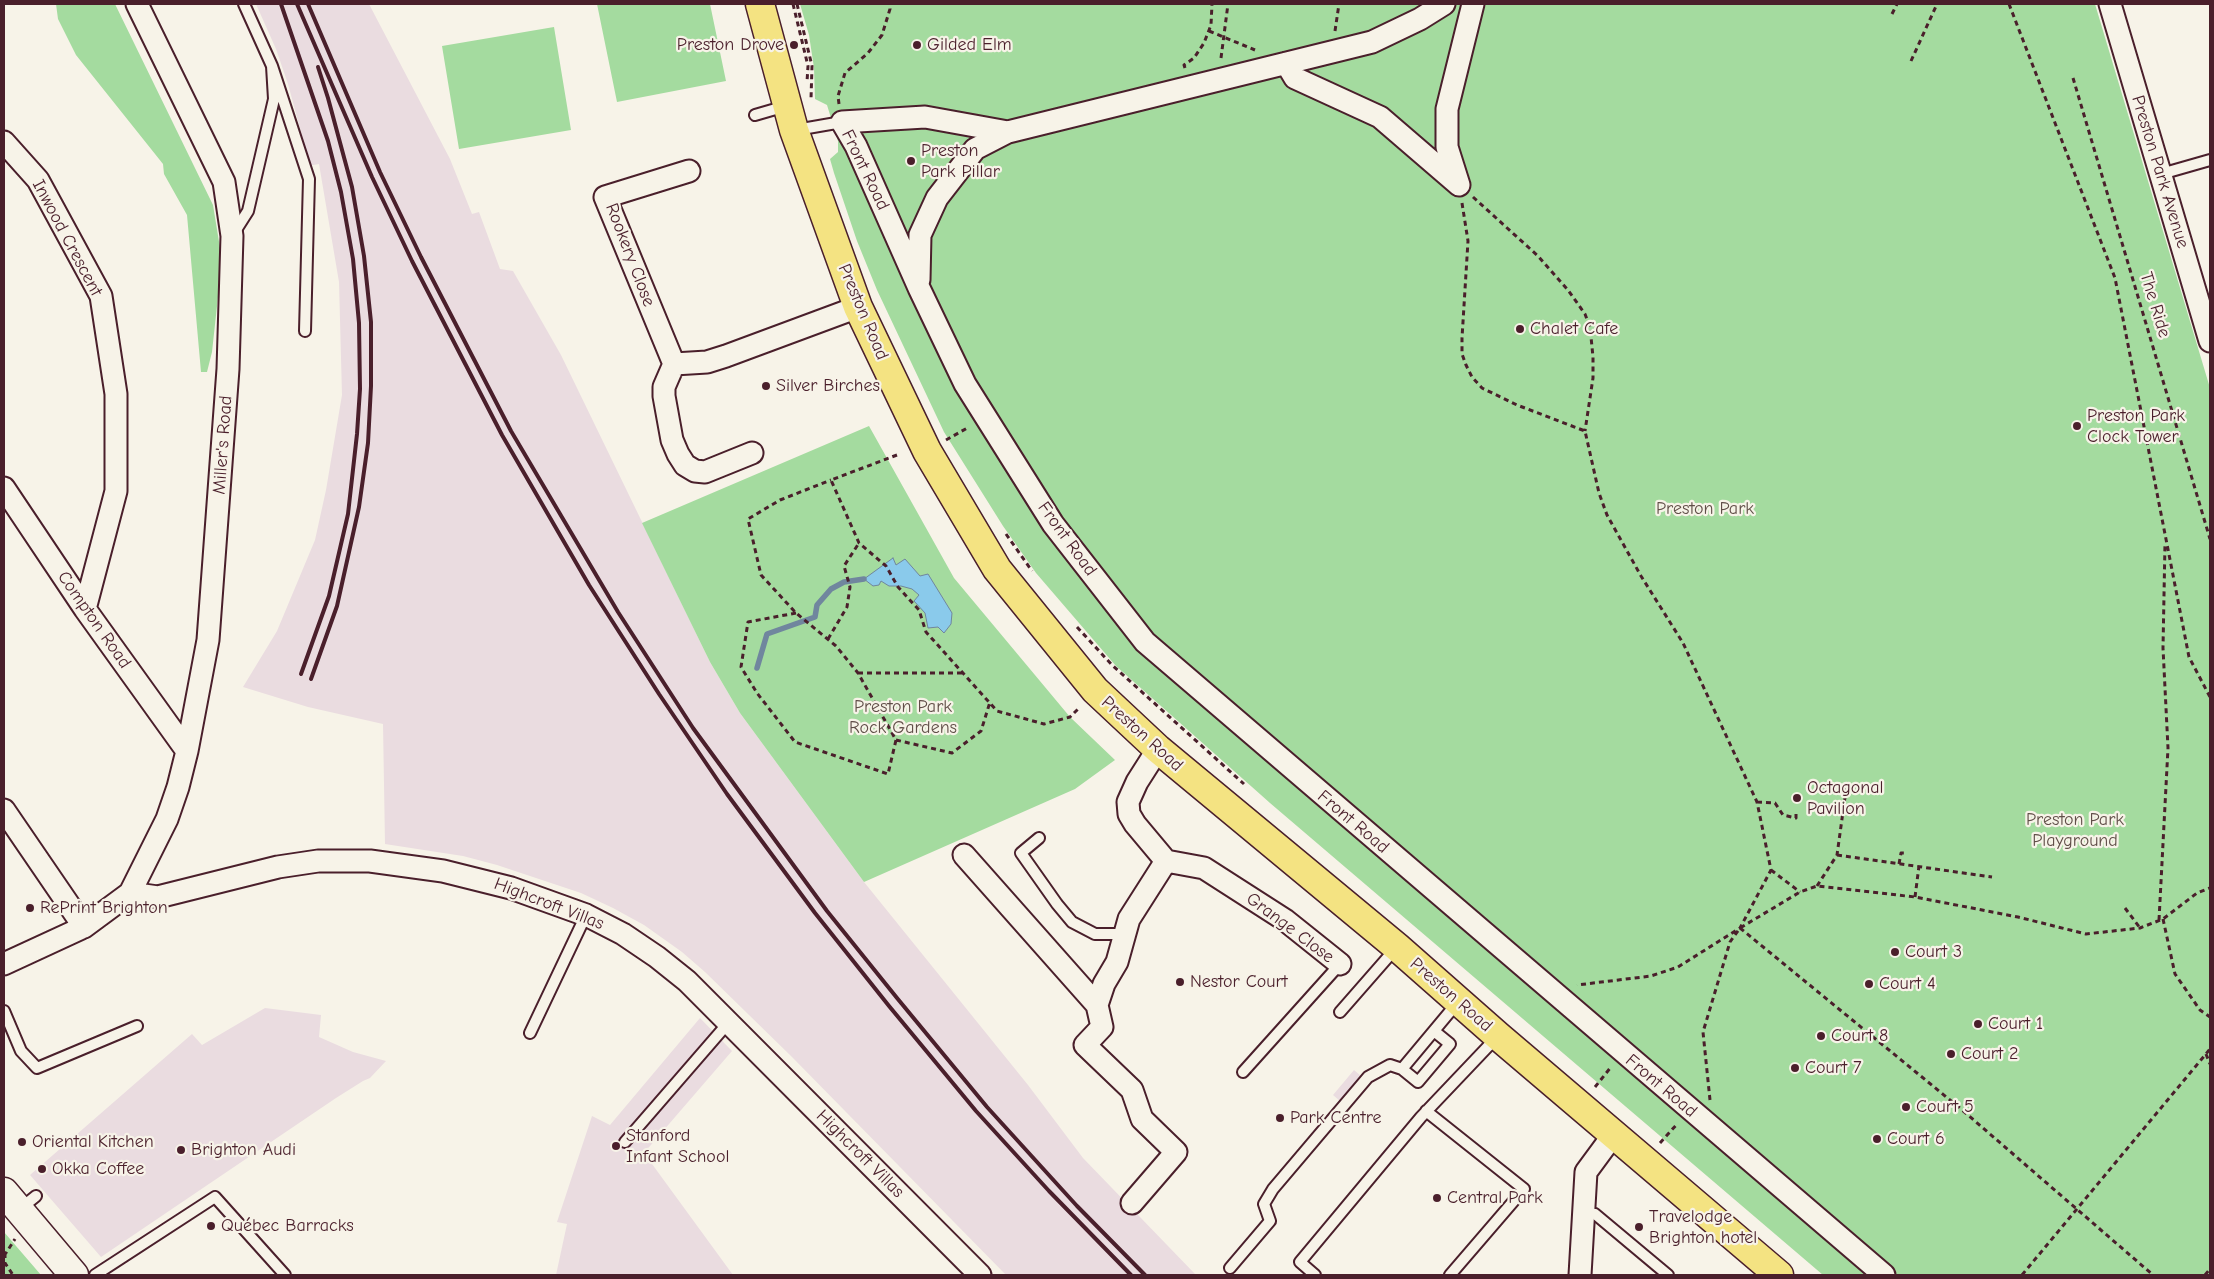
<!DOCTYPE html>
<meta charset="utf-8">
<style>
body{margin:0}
#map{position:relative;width:2214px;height:1279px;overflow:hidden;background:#f7f3e8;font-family:"Comic Neue",sans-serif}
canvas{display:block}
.frame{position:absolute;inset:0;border:5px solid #4a1f2b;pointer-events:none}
</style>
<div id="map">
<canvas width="2214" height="1279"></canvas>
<div class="frame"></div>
</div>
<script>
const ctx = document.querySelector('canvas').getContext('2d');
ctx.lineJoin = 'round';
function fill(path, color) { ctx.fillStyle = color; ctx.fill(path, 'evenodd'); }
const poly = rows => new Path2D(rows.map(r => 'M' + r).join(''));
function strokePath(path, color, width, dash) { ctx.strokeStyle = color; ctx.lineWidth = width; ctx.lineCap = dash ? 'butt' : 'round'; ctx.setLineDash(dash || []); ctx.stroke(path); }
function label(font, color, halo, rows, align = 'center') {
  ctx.font = font + ' "Comic Neue",sans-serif'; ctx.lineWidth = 4.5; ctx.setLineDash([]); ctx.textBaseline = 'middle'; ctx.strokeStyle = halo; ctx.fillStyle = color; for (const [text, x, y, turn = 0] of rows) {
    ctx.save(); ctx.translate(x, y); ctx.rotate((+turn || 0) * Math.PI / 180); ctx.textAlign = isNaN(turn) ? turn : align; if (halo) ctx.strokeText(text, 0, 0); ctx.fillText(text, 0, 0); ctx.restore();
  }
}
const built = poly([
 [256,4,369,4,450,159,472,214,479,212,500,269,513,271,561,355,710,662,740,713,864,882,1028,1085,1083,1158,1196,1275,1006,1275,792,1057,705,972,682,952,644,925,613,908,581,893,497,865,463,856,385,844,383,724,308,707,243,687,277,631,315,540,326,490,342,395,339,282,319,164,308,166,304,143,288,84,276,49],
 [265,1008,321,1015,319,1037,353,1052,386,1061,370,1078,363,1081,336,1098,101,1257,30,1175,192,1034,202,1045],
 [700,1018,732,1051,644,1153,733,1275,556,1275,567,1224,557,1222,592,1116,610,1125],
 [1354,1070,1361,1076,1340,1101,1333,1095]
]);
const green = poly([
 [56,4,115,4,213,205,222,260,212,352,207,372,201,372,187,215,164,174,163,164,76,55,58,19],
 [597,4,710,4,726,81,617,102],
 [800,4,2095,4,2210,388,2210,1275,1823,1275,1270,803,1116,666,1036,573,1003,526,944,432,877,290,857,241,834,173,830,159,838,152,838,141,827,105,815,99,814,68,809,35],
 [554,27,571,130,459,149,442,46],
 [869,426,954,578,1070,717,1115,760,1075,789,864,882,740,713,710,662,642,523],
 [4,1232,41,1275,4,1275]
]);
const water = poly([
 [893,558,896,565,905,559,920,576,928,574,952,613,951,624,944,633,938,627,928,628,925,613,914,601,919,595,912,589,901,586,889,586,881,581,879,585,873,586,864,579,893,558]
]);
const stream = poly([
 [757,668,767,634,815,617,817,605,831,589,844,582,864,579]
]);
const path = poly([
 [793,4,808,66,807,82],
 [797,4,812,66,811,99],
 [2009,4,2115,278,2189,657,2210,697],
 [1892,14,1897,4],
 [1209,31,1255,50],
 [1335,31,1339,4],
 [1221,58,1228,4],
 [1911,61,1937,4],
 [1185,68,1184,65,1194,58,1204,43,1211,25,1212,4],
 [2073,78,2210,539],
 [839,104,838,96,845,73,868,53,882,35,890,9,889,4],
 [1473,197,1538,256,1568,290,1585,314,1590,327,1593,357,1593,378,1585,431],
 [1462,203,1468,241,1462,338,1462,354,1466,365,1472,377,1482,388,1517,405,1585,431,1599,493,1607,515,1641,576,1683,643,1757,802,1771,870,1740,928,1678,967,1651,976,1577,985],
 [946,440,969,427],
 [897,455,831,480,859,543,886,566,898,587,919,610,926,632,997,711,1044,724,1070,717,1080,707],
 [1006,534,1032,571],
 [796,613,748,622,741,667,757,693,795,742,888,774,896,740,858,673,836,646,796,613,761,575,748,519,780,500,831,480],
 [1077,627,1112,665,1244,784],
 [828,639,847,607,850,587,844,566,859,543],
 [858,673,963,673],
 [896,740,952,753,981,731,990,702],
 [1757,802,1775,803,1783,815,1796,818,1796,814],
 [1837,855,1992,877],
 [1899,864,1901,853,1904,853],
 [1771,870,1800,892],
 [1817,886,1837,855,1846,790,1850,790],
 [1915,897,1919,866],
 [2125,908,2140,928],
 [2163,919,2175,974,2200,1010,2210,1017],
 [2159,920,2168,748,2163,648,2165,543],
 [1740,928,1961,1109,2153,1275],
 [2206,1054,2210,1064],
 [1595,1087,1611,1067],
 [1710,1100,1703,1032,1730,942,1740,928,1800,892,1817,886,1915,897,2018,917,2086,934,2140,928,2163,919,2197,893,2210,888],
 [1660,1143,1678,1123],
 [5,1253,5,1263,13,1275],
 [4,1256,15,1239],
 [2022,1275,2210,1049],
 [2205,1275,2210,1269]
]);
const lane = poly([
 [272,66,309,179,305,331],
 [755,115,786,106],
 [796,130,842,122],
 [2161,174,2210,160],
 [234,233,248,211,274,99,272,66,244,4],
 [1039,838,1021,853,1057,904,1072,922,1095,934,1123,934],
 [4,1011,21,1051,37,1068,137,1026],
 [1340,1012,1396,948],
 [530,1033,586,915],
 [1402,1069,1418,1082,1450,1044,1434,1031],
 [1243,1072,1340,964],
 [1426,1111,1524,1189,1450,1275],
 [625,1142,729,1022],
 [20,1209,36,1196],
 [1584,1213,1595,1214,1668,1275],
 [1230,1268,1270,1221,1264,1204,1273,1189,1368,1077,1390,1065,1402,1069,1458,1002],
 [95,1275,215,1197,285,1275],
 [1315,1275,1300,1262,1421,1117,1497,1037]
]);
const street = poly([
 [1444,4,1420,19,1372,42,1008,132,925,117,842,122,856,146,919,288,965,384,1053,524,1145,642,1884,1275],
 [2110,4,2210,341],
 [1286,63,1295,78,1380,117,1459,185],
 [4,142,38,180,101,296,116,394,116,491,85,609],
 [689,171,605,197,674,364,664,387,664,396,672,440,678,454,685,465,695,471,705,472,752,453],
 [1459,185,1447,147,1447,109,1473,4],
 [919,280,920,235,937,198,975,149,1008,132],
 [674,364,707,362,726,356,858,307],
 [4,488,85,609,187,751],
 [1158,749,1137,782,1128,802,1129,814,1135,824,1166,861,1204,868,1285,920,1340,964],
 [4,810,84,927],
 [964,855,1097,1005,1102,1027,1085,1045,1132,1090,1142,1119,1176,1152,1132,1203],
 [130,893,167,819,178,787,187,751,208,640,228,369,232,236,224,182,137,4],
 [4,964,84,927,130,893,158,897,278,867,318,861,370,861,443,871,511,888,586,915,623,934,657,957,687,981,980,1275],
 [1097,1005,1104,984,1117,962,1129,919,1166,861],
 [1580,1275,1586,1172,1614,1134]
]);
const secondary = poly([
 [4,1192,74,1275]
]);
const highway = poly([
 [760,4,794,130,858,307,927,451,997,569,1095,690,1158,749,1397,947,1498,1036,1779,1275]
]);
const rail = poly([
 [281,4,328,141,341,192,353,259,359,323,360,389,357,434,348,514,329,596,301,674],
 [297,4,372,177,412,261,502,435,589,585,659,694,727,794,815,913,889,1006,976,1111,1049,1191,1131,1275],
 [308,4,380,172,421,257,511,431,618,612,693,728,827,911,897,998,987,1107,1077,1206,1145,1275],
 [311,679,337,606,359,507,368,443,371,386,371,322,364,256,352,187,328,98,318,67]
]);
const markers = [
 [794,45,5,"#4a1f2b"],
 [917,45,5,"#4a1f2b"],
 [911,161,5,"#4a1f2b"],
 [1520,329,5,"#4a1f2b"],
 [766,386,5,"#4a1f2b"],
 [2077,426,5,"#4a1f2b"],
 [1797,798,5,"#4a1f2b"],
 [30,908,5,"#4a1f2b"],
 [1895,952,5,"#4a1f2b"],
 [1180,982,5,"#4a1f2b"],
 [1869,984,5,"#4a1f2b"],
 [1978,1024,5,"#4a1f2b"],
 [1821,1036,5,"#4a1f2b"],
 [1951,1054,5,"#4a1f2b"],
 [1795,1068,5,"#4a1f2b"],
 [1906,1107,5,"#4a1f2b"],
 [1280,1118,5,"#4a1f2b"],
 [1877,1139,5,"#4a1f2b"],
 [22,1142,5,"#4a1f2b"],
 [616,1146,5,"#4a1f2b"],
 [181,1150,5,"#4a1f2b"],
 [42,1169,5,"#4a1f2b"],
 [1437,1198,5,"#4a1f2b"],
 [211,1226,5,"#4a1f2b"],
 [1639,1227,5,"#4a1f2b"]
];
const poiNames = [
 ["Preston Drove",784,45,"right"],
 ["Gilded Elm",927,45],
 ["Preston",921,151],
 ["Park Pillar",921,172],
 ["Chalet Cafe",1530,329],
 ["Silver Birches",776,386],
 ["Preston Park",2087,416],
 ["Clock Tower",2087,437],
 ["Octagonal",1807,788],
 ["Pavilion",1807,809],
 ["RePrint Brighton",40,908],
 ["Court 3",1905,952],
 ["Nestor Court",1190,982],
 ["Court 4",1879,984],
 ["Court 1",1988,1024],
 ["Court 8",1831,1036],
 ["Court 2",1961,1054],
 ["Court 7",1805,1068],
 ["Court 5",1916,1107],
 ["Park Centre",1290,1118],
 ["Stanford",626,1136],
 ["Infant School",626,1157],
 ["Court 6",1887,1139],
 ["Oriental Kitchen",32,1142],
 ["Brighton Audi",191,1150],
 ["Okka Coffee",52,1169],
 ["Central Park",1447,1198],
 ["Travelodge",1649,1217],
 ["Brighton hotel",1649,1238],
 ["Québec Barracks",221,1226]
];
const streetNames = [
 ["Front Road",865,170,64],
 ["Preston Park Avenue",2160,172,73],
 ["Inwood Crescent",67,238,62],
 ["Rookery Close",630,255,69],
 ["The Ride",2155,305,73],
 ["Preston Road",863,312,67],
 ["Miller's Road",223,445,-86],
 ["Front Road",1067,539,54],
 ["Compton Road",94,620,55],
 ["Preston Road",1142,734,42],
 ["Front Road",1353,822,40],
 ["Highcroft Villas",549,904,21],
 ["Grange Close",1290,928,37],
 ["Preston Road",1451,995,41],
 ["Front Road",1661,1086,40],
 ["Highcroft Villas",860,1154,45]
];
const parkNames = [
 ["Preston Park",1705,509],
 ["Preston Park",903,707],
 ["Rock Gardens",903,728],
 ["Preston Park",2075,820],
 ["Playground",2075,841]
];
fill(built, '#eadce0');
fill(green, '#a4db9f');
fill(water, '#8acaeb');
strokePath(water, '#70869e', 1);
strokePath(stream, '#70869e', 5.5);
strokePath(lane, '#4a1f2b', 14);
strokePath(street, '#4a1f2b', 25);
strokePath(secondary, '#4a1f2b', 31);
strokePath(highway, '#4a1f2b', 31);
strokePath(path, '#4a1f2b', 3, [5, 4]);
strokePath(lane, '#f7f3e8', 10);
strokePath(street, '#f7f3e8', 21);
strokePath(secondary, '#f7f3e8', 28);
strokePath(highway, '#f4e382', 28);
strokePath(rail, '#4a1f2b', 4);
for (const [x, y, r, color] of markers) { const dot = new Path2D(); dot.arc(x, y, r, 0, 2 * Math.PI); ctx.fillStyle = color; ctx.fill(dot); strokePath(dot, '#f7f3e8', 2); }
label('18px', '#4a1f2b', '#f7f3e8', poiNames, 'left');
label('18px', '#4a1f2b', '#f7f3e8', streetNames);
label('18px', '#604e48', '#f7f3e8', parkNames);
</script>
